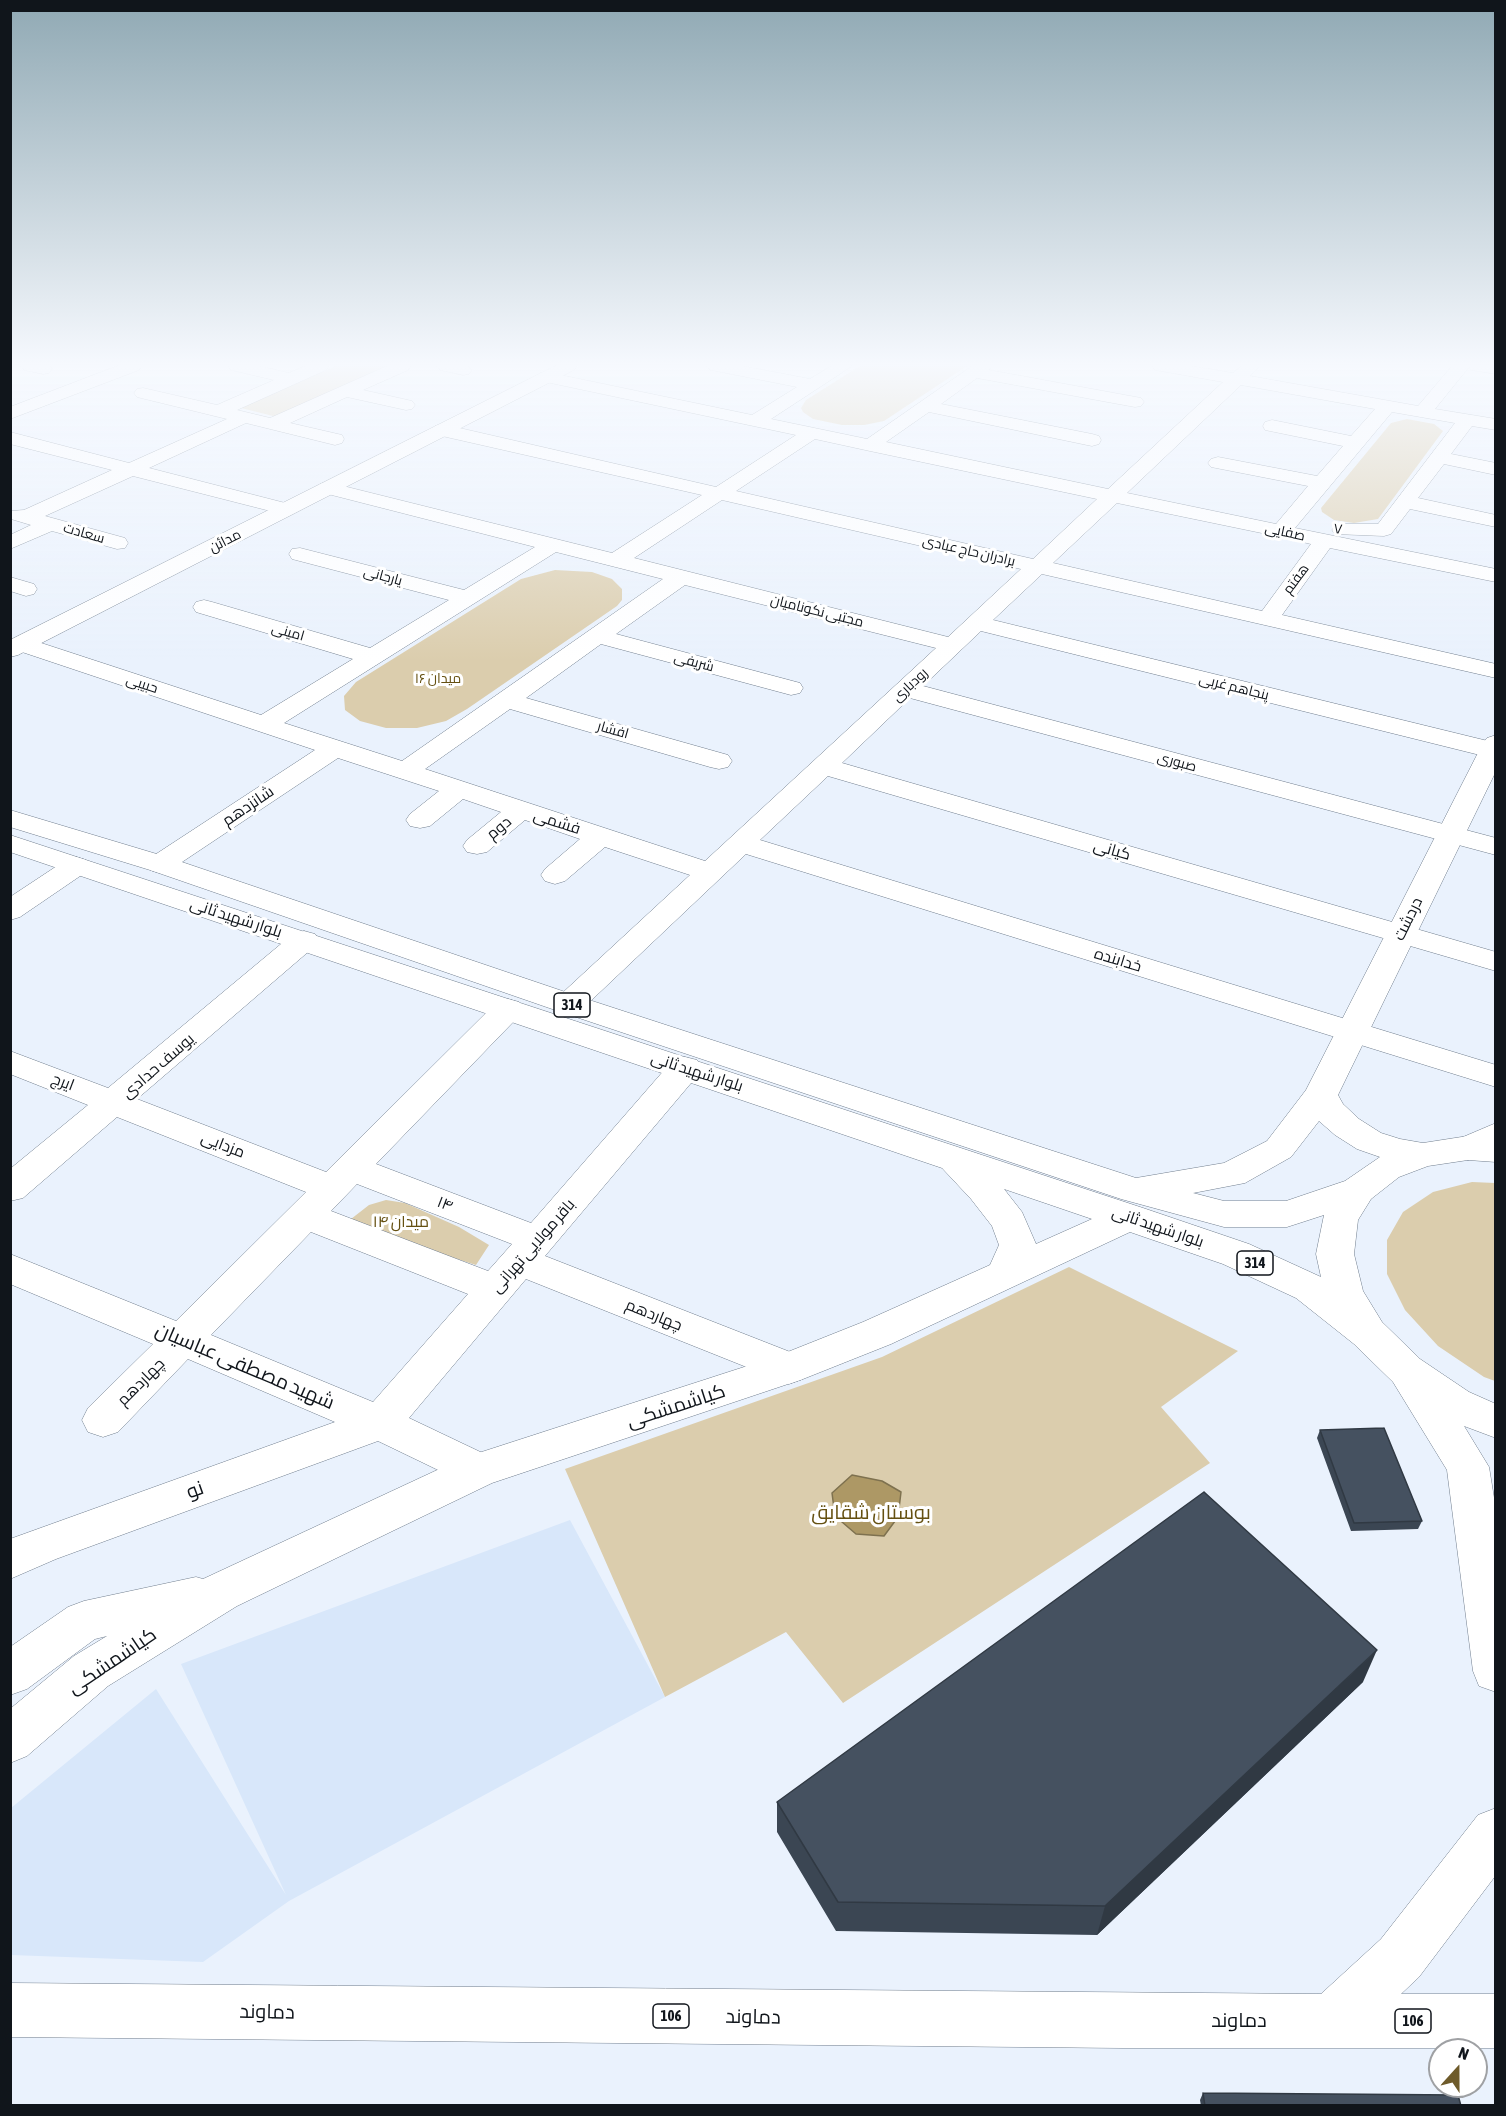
<!DOCTYPE html>
<meta charset="utf-8">
<style>
body{margin:0}
#map{position:relative;width:1506px;height:2116px;overflow:hidden;background:#eaf2fd;font-family:"Asap Condensed",sans-serif}
canvas{display:block}
.frame{position:absolute;inset:0;border:12px solid #10151b;pointer-events:none}
.north{position:absolute;left:1428px;top:2038px;width:60px;height:60px;box-sizing:border-box;background:#fff;border:2px solid #9fa1a4;border-radius:50%;rotate:21deg;font-size:16px;font-weight:700;line-height:24px;text-align:center;color:#10151b}
.north::after{content:'';display:block;margin:auto;width:21px;height:27px;background:#6e5b2a;clip-path:polygon(50% 0,100% 100%,50% 72%,0 100%)}
</style>
<div id="map">
<canvas width="1506" height="2116"></canvas>
<div class="frame"></div>
<div class="north">N</div>
</div>
<script>
const ctx = document.querySelector('canvas').getContext('2d');
ctx.lineJoin = 'round';
function fill(path, color) { ctx.fillStyle = color; ctx.fill(path, 'evenodd'); }
const poly = rows => new Path2D(rows.map(r => 'M' + r).join(''));
function strokePath(path, color, width, dash) { ctx.strokeStyle = color; ctx.lineWidth = width; ctx.lineCap = dash ? 'butt' : 'round'; ctx.setLineDash(dash || []); ctx.stroke(path); }
function label(font, color, halo, rows, align = 'center') {
  ctx.font = font + ' "Asap Condensed",Cairo,sans-serif'; ctx.lineWidth = 6; ctx.setLineDash([]); ctx.textBaseline = 'middle'; ctx.strokeStyle = halo; ctx.fillStyle = color; for (const [text, x, y, turn = 0] of rows) {
    ctx.save(); ctx.translate(x, y); ctx.rotate((+turn || 0) * Math.PI / 180); ctx.textAlign = isNaN(turn) ? turn : align; if (halo) ctx.strokeText(text, 0, 0); ctx.fillText(text, 0, 0); ctx.restore();
  }
}
const built = poly([
 [570,1520,665,1697,289,1901,203,1962,11,1955,11,1808,156,1689,286,1895,181,1664]
]);
const green = poly([
 [336,366,387,366,277,417,241,408],
 [860,366,967,366,884,421,864,425,842,425,813,419,803,412,801,408,806,400],
 [1407,419,1434,424,1443,431,1378,519,1354,523,1334,520,1322,512,1321,508,1391,423],
 [555,570,592,572,612,579,622,589,622,600,617,606,467,709,446,721,417,728,386,728,360,721,345,710,344,696,356,682,521,579],
 [1472,1182,1495,1183,1495,1381,1484,1377,1438,1346,1405,1310,1387,1274,1387,1240,1403,1212,1433,1192],
 [386,1200,405,1203,459,1227,489,1245,476,1265,380,1235,351,1219,369,1205],
 [1069,1267,1238,1351,1161,1407,1210,1463,843,1703,786,1632,665,1697,565,1469,882,1357]
]);
const water = poly([
 [852,1475,882,1481,901,1492,898,1517,884,1536,856,1534,835,1516,832,1493,852,1475]
]);
const minor = poly([
 [21,366,50,366,52,369,49,373,43,374,24,370,21,366],
 [117,366,142,366,139,370,10,419,10,407,117,366],
 [228,366,259,366,289,373,305,366,329,366,326,370,237,410,270,418,387,366,411,366,408,370,363,390,412,401,415,405,412,409,406,410,347,397,290,423,342,435,344,439,342,443,335,445,246,423,149,468,293,505,296,509,293,513,286,515,133,476,45,516,125,538,128,543,125,548,117,549,52,531,10,549,10,535,31,525,11,519,11,511,24,510,112,470,10,444,10,432,129,463,227,419,137,397,134,393,137,389,143,388,217,405,274,380,231,370,228,366],
 [437,366,468,366,472,370,469,374,463,375,440,370,437,366],
 [707,366,743,366,810,379,831,366,852,366,771,419,867,439,972,366,992,366,989,370,1141,398,1144,402,1141,406,1135,407,977,378,941,404,1092,434,1099,436,1101,440,1099,444,1092,446,929,412,886,442,1108,489,1223,382,1161,371,1155,370,1152,366,1191,366,1233,373,1241,366,1260,366,1250,376,1418,406,1452,366,1496,366,1496,374,1471,370,1469,367,1435,409,1496,419,1496,430,1472,426,1451,454,1496,463,1496,475,1444,464,1418,498,1496,515,1496,527,1410,509,1391,534,1384,536,1335,534,1332,530,1335,526,1342,524,1378,524,1455,423,1392,412,1295,528,1496,569,1496,582,1330,548,1282,615,1496,664,1496,678,1042,574,993,620,1496,743,1496,759,981,631,923,686,1496,838,1496,855,910,698,842,763,1496,952,1496,971,828,776,760,840,1496,1065,1496,1087,746,854,580,1011,569,1014,558,1011,553,1004,558,997,690,875,605,847,565,881,555,884,545,881,541,875,545,869,580,839,525,820,487,852,477,854,467,852,463,846,467,840,501,812,463,799,430,826,420,828,410,826,406,820,410,814,439,791,338,758,170,870,160,873,150,870,146,864,150,858,315,750,13,649,10,642,13,639,21,637,29,639,261,715,353,659,196,612,193,607,196,602,204,600,212,602,370,648,449,600,292,559,289,554,292,549,300,548,464,590,535,547,320,492,317,488,320,484,327,482,612,553,702,495,442,436,435,434,433,430,435,426,442,424,716,487,796,435,546,382,540,381,537,377,540,373,546,372,752,415,797,387,716,371,710,370,707,366],
 [1241,385,1375,409,1351,436,1272,420,1265,422,1263,426,1265,430,1343,446,1317,476,1218,457,1211,459,1208,463,1211,467,1308,486,1276,524,1127,493,1241,385],
 [815,439,870,451,1097,499,1033,559,736,491,815,439],
 [722,500,1021,569,948,637,634,558,722,500],
 [1117,503,1281,537,1311,544,1262,611,1053,563,1117,503],
 [556,552,663,579,402,761,284,723,556,552],
 [685,585,936,648,705,861,425,769,510,709,710,767,719,769,728,767,732,761,728,755,526,698,601,644,791,695,800,693,803,688,800,683,616,634,685,585],
 [10,577,34,584,37,589,34,594,26,596,10,591,10,577],
 [76,857,86,860,90,866,86,872,20,917,10,920,10,897,66,860,76,857],
 [304,931,315,934,319,940,315,946,137,1099,326,1172,497,1002,508,999,519,1002,524,1009,519,1016,376,1164,531,1223,673,1060,685,1057,697,1060,702,1068,697,1076,545,1256,803,1357,809,1368,803,1379,789,1384,526,1279,409,1418,493,1458,499,1470,493,1482,478,1488,463,1482,378,1441,56,1559,10,1579,10,1539,335,1422,188,1359,118,1432,103,1437,88,1432,82,1420,88,1408,153,1344,10,1284,10,1254,176,1321,306,1192,117,1117,23,1198,10,1201,10,1169,88,1105,10,1074,10,1051,108,1088,293,934,304,931],
 [357,1184,512,1244,488,1271,331,1211,357,1184],
 [311,1232,468,1294,373,1402,211,1335,311,1232]
]);
const major = poly([
 [555,366,577,366,574,370,18,655,10,657,10,640,555,366],
 [1496,735,1496,771,1338,1095,1343,1104,1359,1119,1381,1133,1400,1139,1423,1143,1468,1136,1496,1138,1496,1162,1468,1160,1428,1166,1399,1177,1371,1199,1358,1220,1354,1254,1363,1291,1382,1322,1420,1359,1469,1392,1496,1404,1496,1438,1464,1426,1489,1467,1496,1510,1496,1692,1479,1686,1473,1671,1447,1470,1393,1382,1354,1344,1296,1298,1223,1264,1130,1232,891,1344,803,1379,492,1483,237,1606,108,1686,27,1756,10,1763,10,1709,74,1656,107,1636,95,1639,27,1689,10,1695,10,1647,68,1607,84,1601,196,1577,203,1579,463,1458,775,1357,863,1322,990,1265,999,1245,992,1226,971,1199,942,1168,10,852,10,835,1143,1208,1249,1244,1321,1277,1316,1254,1324,1215,1287,1227,1224,1227,1121,1199,558,1011,150,870,10,827,10,810,170,858,580,997,1136,1178,1224,1163,1267,1141,1306,1090,1483,743,1487,738,1496,735],
 [1319,1121,1335,1135,1357,1149,1380,1157,1345,1181,1286,1201,1224,1201,1193,1193,1245,1183,1291,1157,1319,1121],
 [1004,1189,1092,1219,1036,1244,1022,1212,1004,1189],
 [1496,1808,1496,1875,1419,1977,1401,1994,1496,1994,1496,2048,1122,2048,10,2037,10,1983,1321,1994,1381,1939,1478,1815,1496,1808]
]);
const highway = poly([
 [1496,1123,1496,1149,1468,1160,1456,1156,1450,1148,1456,1140,1496,1123]
]);
const wall = poly([
 [1320,1430,1422,1521,1418,1529,1351,1531,1317,1438],
 [1363,1682,1097,1935,836,1931,777,1832,777,1802],
 [1203,2093,1461,2106,1201,2106,1200,2100]
]);
const shadedWall = poly([
 [1377,1650,1363,1682,1097,1935,1105,1906]
]);
const building = poly([
 [1384,1428,1422,1521,1354,1523,1320,1430,1384,1428],
 [1204,1492,1377,1650,1105,1906,838,1902,777,1802,1204,1492],
 [1203,2093,1458,2095,1461,2106,1205,2106,1203,2093]
]);
const farStreetnames = [
 ["۷",1338,529,6],
 ["صفایی",1285,532,12],
 ["سعادت",84,533,16],
 ["مدائن",225,541,-27],
 ["برادران حاج عبادی",969,551,13],
 ["یارجانی",383,576,15],
 ["هفتم",1296,579,-53],
 ["مجتبی نکونامیان",817,611,14],
 ["امینی",288,632,16],
 ["شریفی",694,662,15],
 ["حبیبی",142,684,18],
 ["رودباری",910,685,-43],
 ["پنجاهم غربی",1234,687,14],
 ["افشار",613,730,16],
 ["صبوری",1177,762,15]
];
const farParknames = [
 ["میدان ۱۶",438,679]
];
const shields = [
 [572,1005,36],
 [1255,1263,36],
 [671,2016,36],
 [1413,2021,36]
];
const shieldNames = [
 ["314",572,1005],
 ["314",1255,1263],
 ["106",671,2016],
 ["106",1413,2021]
];
const streetNames = [
 ["شانزدهم",248,806,-34],
 ["فشمی",557,822,18],
 ["دوم",499,828,-40],
 ["کیانی",1112,850,16],
 ["بلوار شهید ثانی",236,918,18],
 ["دردشت",1408,919,-64],
 ["خدابنده",1118,960,17],
 ["یوسف حدادی",158,1066,-41],
 ["بلوار شهید ثانی",697,1072,18],
 ["ایرج",63,1082,21],
 ["مزدایی",223,1145,21],
 ["۱۴",445,1204,21],
 ["بلوار شهید ثانی",1158,1227,19],
 ["باقر مولایی تهرانی",533,1246,-49],
 ["چهاردهم",654,1315,22],
 ["چهاردهم",141,1382,-45]
];
const parkNames = [
 ["میدان ۱۴",401,1222]
];
const nearStreetnames = [
 ["شهید مصطفی عباسیان",245,1366,23],
 ["کیاشمشکی",676,1406,-18],
 ["نو",195,1490,-20],
 ["کیاشمشکی",112,1661,-34],
 ["دماوند",267,2012,1],
 ["دماوند",753,2017,1],
 ["دماوند",1239,2021]
];
const nearParknames = [
 ["بوستان شقایق",871,1513]
];
fill(built, '#d8e7fa');
fill(green, '#dbcdad');
fill(water, '#ad9865');
strokePath(water, '#7e714f', 1.5);
strokePath(minor, '#717e8e', 1);
strokePath(major, '#717e8e', 1);
strokePath(highway, '#717e8e', 1);
fill(minor, '#fff');
fill(major, '#fff');
fill(highway, '#fff');
fill(wall, '#3b4653');
fill(shadedWall, '#303943');
fill(building, '#455160');
strokePath(building, '#303943', 1.5);
const sky = ctx.createLinearGradient(0, 0, 0, 662);
sky.addColorStop(0, '#90a9b4');
sky.addColorStop(0.55, '#f6f9fe');
sky.addColorStop(1, '#f6f9fe00');
ctx.fillStyle = sky;
ctx.fillRect(0, 0, 1506, 662);
label('14px', '#10151b', '#fff', farStreetnames);
label('14px', '#655011', '#fff', farParknames);
for (const [x, y, w] of shields) { const box = new Path2D(); box.roundRect(x - w / 2, y - 12, w, 24, 4.5); ctx.fillStyle = '#fff'; ctx.fill(box); strokePath(box, '#10151b', 1.5); }
label('bold 15px', '#10151b', null, shieldNames);
label('16px', '#10151b', '#fff', streetNames);
label('16px', '#655011', '#fff', parkNames);
label('20px', '#10151b', '#fff', nearStreetnames);
label('20px', '#655011', '#fff', nearParknames);
</script>
